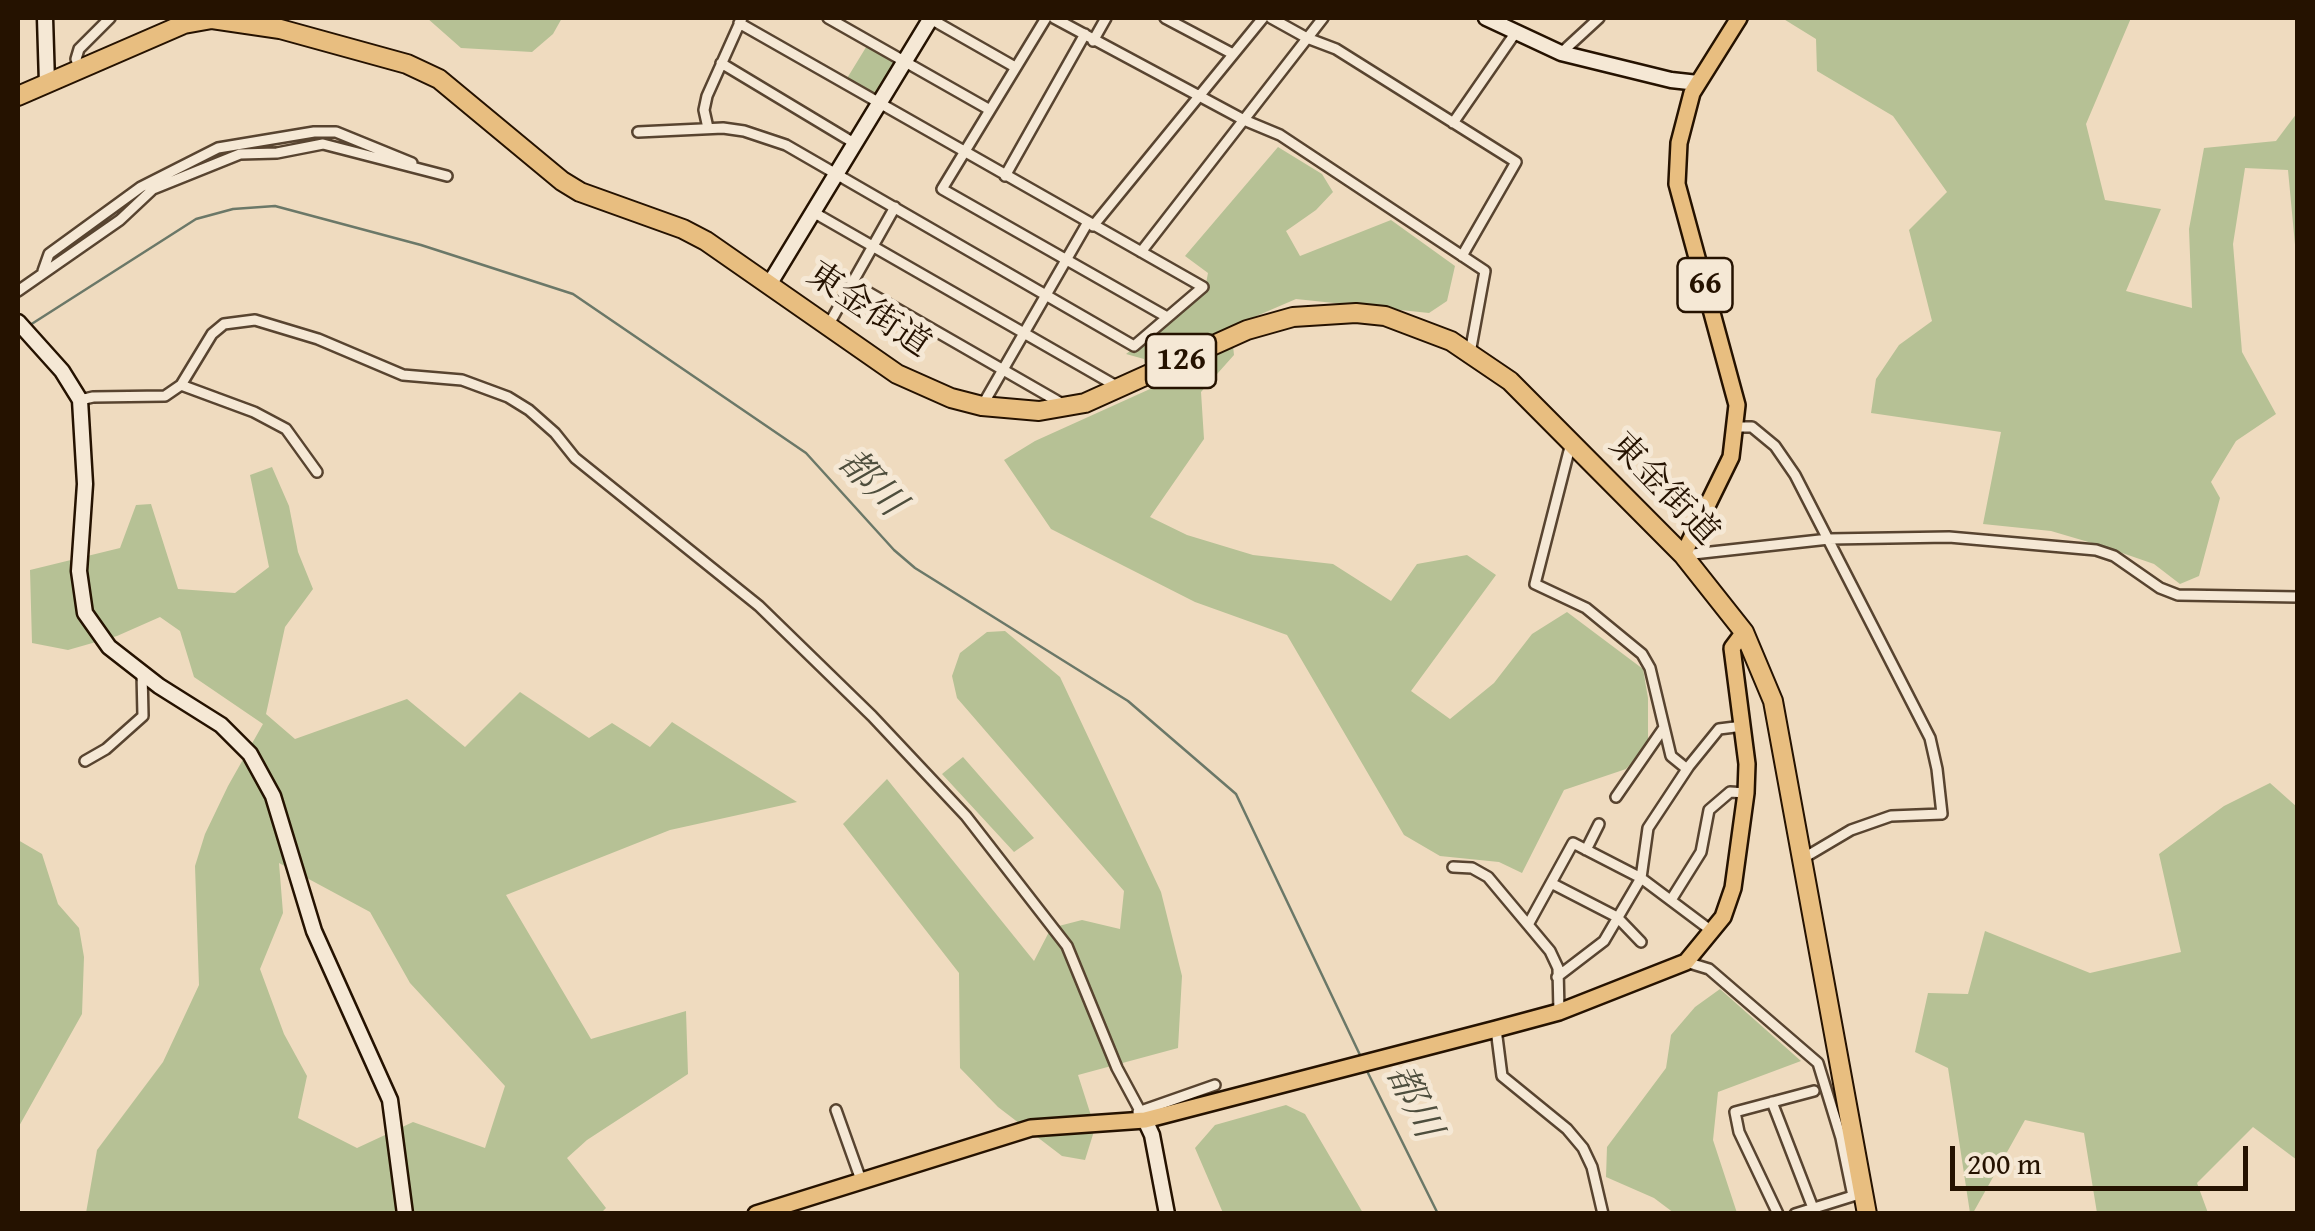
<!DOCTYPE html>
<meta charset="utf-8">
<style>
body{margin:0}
#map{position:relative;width:2315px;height:1231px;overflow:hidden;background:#efdbbf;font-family:"Gentium Book Plus",serif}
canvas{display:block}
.frame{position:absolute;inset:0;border:20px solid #251200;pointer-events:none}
.scale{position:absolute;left:1950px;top:1146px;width:298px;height:45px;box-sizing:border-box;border:5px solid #251200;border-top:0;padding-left:12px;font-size:30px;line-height:35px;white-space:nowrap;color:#251200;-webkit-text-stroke:8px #f5e8d5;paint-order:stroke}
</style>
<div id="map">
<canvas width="2315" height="1231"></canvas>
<div class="frame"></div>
<div class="scale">200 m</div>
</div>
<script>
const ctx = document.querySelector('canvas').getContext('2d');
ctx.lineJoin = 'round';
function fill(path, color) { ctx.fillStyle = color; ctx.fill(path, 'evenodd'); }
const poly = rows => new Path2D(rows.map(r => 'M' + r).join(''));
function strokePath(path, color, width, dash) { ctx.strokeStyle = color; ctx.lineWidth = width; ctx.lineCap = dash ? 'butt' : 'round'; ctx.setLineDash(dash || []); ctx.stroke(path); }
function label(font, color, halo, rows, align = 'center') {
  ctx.font = font + ' "Gentium Book Plus","Noto Serif JP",serif'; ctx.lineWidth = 10; ctx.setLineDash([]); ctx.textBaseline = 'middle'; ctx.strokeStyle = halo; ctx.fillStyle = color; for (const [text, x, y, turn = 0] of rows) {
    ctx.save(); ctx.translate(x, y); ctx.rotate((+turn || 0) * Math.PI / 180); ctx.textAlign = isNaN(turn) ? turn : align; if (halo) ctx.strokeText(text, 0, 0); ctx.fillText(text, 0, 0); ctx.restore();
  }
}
const green = poly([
 [427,18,562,18,553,34,532,52,461,48],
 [1782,18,2131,18,2086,124,2105,200,2161,209,2126,291,2192,308,2189,229,2204,148,2276,141,2297,113,2297,266,2288,170,2245,168,2233,244,2242,352,2276,414,2236,441,2211,482,2220,498,2199,576,2180,584,2154,564,2102,546,2051,531,1983,524,2001,432,1871,413,1876,379,1899,345,1932,321,1909,230,1947,192,1893,116,1817,71,1816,39],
 [868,44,900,63,878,99,846,80],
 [1278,147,1322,174,1333,192,1316,210,1286,231,1300,256,1391,220,1455,266,1447,301,1429,313,1296,299,1231,327,1234,355,1201,392,1204,439,1150,517,1187,535,1253,555,1333,564,1391,601,1417,564,1467,555,1496,575,1411,691,1450,719,1494,683,1532,634,1567,612,1643,669,1648,698,1648,744,1626,769,1564,790,1522,873,1499,862,1440,856,1404,835,1287,635,1195,602,1051,529,1004,460,1035,441,1150,389,1144,359,1126,354,1204,294,1208,273,1185,256],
 [272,467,289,506,298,552,313,589,285,627,266,714,295,739,407,699,465,747,520,692,589,738,612,723,650,747,672,722,797,802,670,830,506,895,591,1039,686,1011,688,1074,587,1140,567,1158,606,1208,601,1213,86,1213,97,1150,163,1062,199,985,195,866,205,834,228,786,263,724,194,677,180,631,160,617,117,636,68,650,32,643,30,570,120,548,136,505,151,504,178,589,235,593,269,567,250,475],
 [279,863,370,912,410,983,505,1086,485,1148,413,1122,357,1148,298,1118,307,1076,284,1034,260,969,283,913],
 [1005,631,1060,677,1161,892,1182,976,1178,1048,1078,1075,1095,1128,1085,1160,1062,1156,998,1107,960,1068,959,973,843,824,887,779,1034,961,1051,928,1082,920,1120,929,1124,891,957,698,952,676,960,653,987,632],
 [963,757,1034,838,1014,852,942,774],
 [2270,783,2297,807,2297,1160,2253,1127,2197,1183,2208,1213,2097,1213,2084,1133,2025,1120,1973,1213,1970,1213,1948,1068,1915,1052,1928,993,1968,994,1985,931,2090,973,2181,952,2159,854,2224,806],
 [18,840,42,854,58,904,79,928,84,957,82,1014,18,1128],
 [1720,989,1801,1061,1718,1092,1713,1140,1737,1213,1674,1213,1654,1198,1606,1177,1607,1147,1666,1068,1671,1035,1695,1007],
 [1286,1105,1305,1114,1363,1213,1223,1213,1195,1148,1215,1125]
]);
const stream = poly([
 [30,325,196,219,233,209,275,206,421,245,573,294,806,453,894,550,915,568,1128,701,1236,794,1360,1055],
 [1365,1067,1438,1214]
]);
const street = poly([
 [828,18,990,110],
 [929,18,1015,67],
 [1046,18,942,189,1167,317],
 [1054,18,1244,120,1280,135,1485,271,1470,353],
 [1165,18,1233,54],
 [1271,18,1307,38,1336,49,1516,162,1462,256],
 [1093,41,1106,18],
 [1561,53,1599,18],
 [721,63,854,143],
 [80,69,76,59,79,49,110,18],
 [1453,123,1516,32],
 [708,128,704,110,707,96,742,18],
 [638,132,723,128,744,131,786,145,1134,346,1203,287,739,23],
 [1005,176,1085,34],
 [813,212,1118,387],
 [1093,226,1263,18],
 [1141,252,1323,18],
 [43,271,49,254,141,187,218,148,314,132,336,132,412,163],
 [852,283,1066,406],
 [18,291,120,220,153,189,240,154,277,153,323,144,447,176],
 [829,324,895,207],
 [181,385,254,412,286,429,317,472],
 [80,400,93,397,165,396,181,385,212,334,224,324,255,320,318,339,403,375,462,380,508,397,529,410,555,433,575,458,759,606,872,716,966,816,1067,946,1117,1068,1145,1120],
 [982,406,1088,222],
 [1737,427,1752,427,1775,446,1795,475,1930,738,1937,769,1942,814,1891,816,1851,830,1802,859],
 [1571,443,1535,584,1586,608,1642,654,1650,668,1671,756,1687,769],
 [1684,555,1829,539,1949,537,2096,550,2114,556,2160,588,2178,595,2298,597],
 [85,761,106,749,143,716,142,672],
 [1616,797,1663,729],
 [1586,850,1599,824],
 [1453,867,1472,868,1488,877,1550,951,1558,968,1559,1012],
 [1551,883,1617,917,1641,942],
 [1671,900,1701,852,1709,810,1730,792,1746,793],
 [1529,923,1573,843,1641,878,1713,932],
 [1686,962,1709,969,1818,1063,1841,1138,1853,1196],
 [1557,977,1604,941,1641,878,1648,828,1689,766,1719,729,1743,726],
 [1496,1029,1502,1076,1567,1129,1583,1148,1592,1167,1603,1214],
 [1772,1102,1813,1208],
 [836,1110,861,1180],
 [1138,1112,1215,1085],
 [1778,1214,1739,1132,1735,1112,1814,1091],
 [1795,1214,1856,1195]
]);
const secondary = poly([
 [45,18,47,83],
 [1486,18,1561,53,1671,80,1698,83],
 [770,283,931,18],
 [18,322,62,371,80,400,85,484,79,571,85,613,109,647,159,686,221,725,250,754,273,796,314,931,390,1100,405,1214],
 [1145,1120,1152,1135,1167,1214]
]);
const primary = poly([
 [1683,555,1731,457,1737,405,1677,184,1679,143,1692,93,1739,18],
 [756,1214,1031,1128,1145,1120,1496,1029,1559,1012,1686,962,1723,917,1733,888,1746,793,1747,764,1732,648,1744,632]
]);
const highway = poly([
 [18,96,184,24,212,19,280,29,407,64,439,79,562,181,580,192,683,229,706,241,897,374,951,398,982,406,1039,411,1085,403,1247,330,1293,317,1356,313,1385,316,1451,341,1510,381,1683,555,1744,632,1773,701,1867,1214]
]);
const shields = [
 [1705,285,55],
 [1181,361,70]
];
const shieldNames = [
 ["66",1705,285],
 ["126",1181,361]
];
const streetNames = [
 ["東金街道",868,311,34],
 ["東金街道",1663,490,46]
];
const waterNames = [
 ["都川",870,484,46],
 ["都川",1412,1102,64]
];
fill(green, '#b6c195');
strokePath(stream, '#6b7868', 2.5);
strokePath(street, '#584430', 14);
strokePath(secondary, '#251200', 19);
strokePath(primary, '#251200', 20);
strokePath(highway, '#251200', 22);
strokePath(street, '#f5e8d5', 9);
strokePath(secondary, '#f5e8d5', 14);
strokePath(primary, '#e8be80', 15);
strokePath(highway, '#e8be80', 18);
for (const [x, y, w] of shields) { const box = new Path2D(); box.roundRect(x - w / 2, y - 27, w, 54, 8); ctx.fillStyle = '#f5e8d5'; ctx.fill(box); strokePath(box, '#251200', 2.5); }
label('bold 32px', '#251200', null, shieldNames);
label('35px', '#251200', '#f5e8d5', streetNames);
label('italic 38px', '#4e4e3d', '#f5e8d5', waterNames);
</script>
